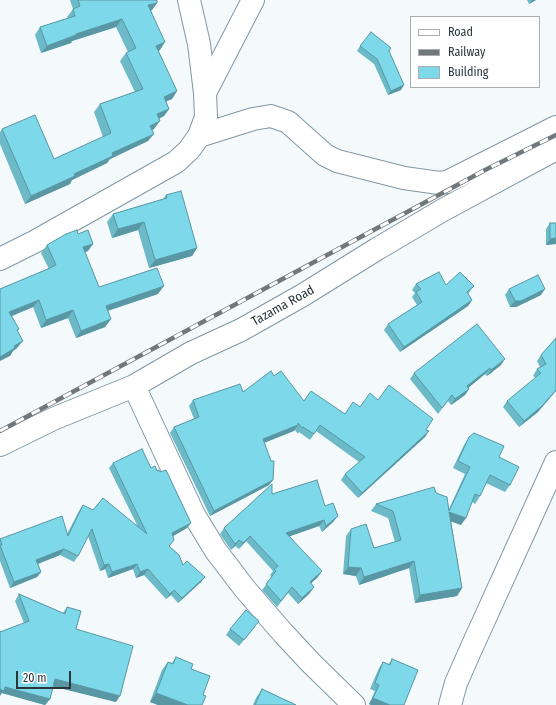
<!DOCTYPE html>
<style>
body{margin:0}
#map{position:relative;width:556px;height:705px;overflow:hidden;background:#f4f9fc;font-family:"Fira Sans Condensed",sans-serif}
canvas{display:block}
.legend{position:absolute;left:410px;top:16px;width:130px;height:72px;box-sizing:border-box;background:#fff;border:1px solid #aaaeb0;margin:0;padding:5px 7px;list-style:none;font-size:12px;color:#2b353a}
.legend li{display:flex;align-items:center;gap:8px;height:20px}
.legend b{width:20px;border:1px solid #aaaeb0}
.scale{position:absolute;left:16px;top:671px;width:55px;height:18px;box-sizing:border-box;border:2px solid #2b353a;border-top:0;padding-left:5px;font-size:12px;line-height:14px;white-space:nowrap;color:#2b353a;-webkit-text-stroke:3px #fff;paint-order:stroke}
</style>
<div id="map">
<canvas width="556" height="705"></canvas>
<ul class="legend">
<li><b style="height:5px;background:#fff"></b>Road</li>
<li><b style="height:5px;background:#70787c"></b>Railway</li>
<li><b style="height:11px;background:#7dd8e9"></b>Building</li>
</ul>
<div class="scale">20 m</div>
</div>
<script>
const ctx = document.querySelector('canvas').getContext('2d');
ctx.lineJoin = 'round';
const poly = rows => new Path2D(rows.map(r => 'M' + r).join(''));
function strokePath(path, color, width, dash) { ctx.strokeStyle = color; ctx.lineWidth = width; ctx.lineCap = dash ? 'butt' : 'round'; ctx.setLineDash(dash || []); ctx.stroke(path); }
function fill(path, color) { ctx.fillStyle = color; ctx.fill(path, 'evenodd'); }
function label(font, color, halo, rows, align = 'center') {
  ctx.font = font + ' "Fira Sans Condensed",sans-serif'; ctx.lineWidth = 4; ctx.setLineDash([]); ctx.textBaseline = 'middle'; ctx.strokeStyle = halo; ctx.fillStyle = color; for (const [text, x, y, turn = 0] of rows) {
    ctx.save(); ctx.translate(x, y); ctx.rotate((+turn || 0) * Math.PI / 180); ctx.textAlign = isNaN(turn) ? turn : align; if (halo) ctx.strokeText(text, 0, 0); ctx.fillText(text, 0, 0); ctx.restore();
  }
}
const minor = poly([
 [205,93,253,0],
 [199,136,253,119,271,116,288,122,325,155,337,161,404,178,439,183,447,182,556,127],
 [134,386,194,515,216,551,245,589,283,633,311,663,354,705],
 [0,445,53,419,134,386,191,353,241,330,303,295,377,249,443,210,556,149],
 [450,705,456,683,471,649,556,462]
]);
const tertiary = poly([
 [0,259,34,242,176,162,189,150,199,136,206,117,205,93,199,44,189,0]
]);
const rail = poly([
 [0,431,487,169,556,135]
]);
const wall = poly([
 [70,0,157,0,157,3,152,10,151,11,160,50,158,51,177,91,172,99,166,101,169,109,164,116,159,119,154,129,152,130,148,141,110,159,107,163,72,180,70,184,25,204,0,144,0,132,2,129,54,159,103,137,94,112,100,104,135,92,120,61,126,53,128,52,116,27,72,41,71,43,41,53,35,35,40,27,68,18,67,17,73,9],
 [527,0,536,0,529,4],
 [360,46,389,51,401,90,388,95,374,64,357,51],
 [166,195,197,248,192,256,149,268,138,230,112,238,107,222,113,214,163,199],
 [550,223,556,244,546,245,546,229],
 [78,234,88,251,85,252,99,287,158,294,108,311,111,319,105,327,76,338,68,318,41,328,33,307,12,316,19,329,17,331,17,348,13,351,10,356,0,289,49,269,41,253,47,245],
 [416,284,474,286,468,294,472,300,468,306,400,352,384,330,388,324,417,305,412,297,415,293,412,290],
 [509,289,541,295,516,307,510,307,505,295],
 [556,338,538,412,519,427,503,407,507,401,536,378,533,376,537,369,540,367,537,361,541,355],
 [501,365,487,376,485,374,468,388,469,389,465,395,451,405,448,401,438,414,410,379,414,373],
 [274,376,304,401,344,414,360,407,378,400,426,430,425,437,358,498,341,480,345,474,359,462,316,431,310,440,299,432,298,434,295,430,264,442,273,480,269,485,210,516,170,433,174,427,194,419,189,406,193,400,243,392],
 [469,437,499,457,510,485,505,492,486,483,480,496,475,504,472,502,461,525,451,521,462,588,457,596,415,603,409,568,359,585,356,576,343,574,346,536,351,529,374,548,395,542,388,518,371,511,376,504,436,493,449,509,465,474,453,468,464,445],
 [113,463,151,468,187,528,173,536,169,547,183,565,205,577,201,582,178,603,171,595,166,599,144,575,136,578,133,569,108,578,105,569,100,571,88,536,78,556,74,562,60,555,38,564,41,572,37,577,10,588,0,561,0,539,67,534,79,511,83,505,93,510,137,525,109,468],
 [272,494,325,506,338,516,333,522,322,532,319,526,290,536,318,577,311,583,310,593,298,604,288,593,277,607,262,590,272,577,270,575,273,571,246,541,239,549,235,546,231,550,220,534,224,528],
 [19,594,63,613,67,607,76,629,116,702,53,686,50,699,45,705,2,693,0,632,24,623,15,601],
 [255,627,239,646,226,635,230,629],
 [176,657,191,669,203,695,202,705,158,705,150,702,162,670,168,662,172,663],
 [392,659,404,705,371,705,369,704,375,691,370,689,379,668,383,662,388,665],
 [262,689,296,705,253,705,256,698]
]);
const shadedWall = poly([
 [532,0,536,0,529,4],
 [157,3,152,10,143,13,148,5],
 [122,19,116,27,72,41,71,43,41,53,47,46,76,34],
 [165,42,160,50,151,54,156,46],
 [404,85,401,90,388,95,391,91],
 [177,91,172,99,158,105,164,97],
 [169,109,164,116,151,122,157,114],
 [160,121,154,129,144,133,150,126],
 [154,134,148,141,110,159,107,163,72,180,70,184,25,204,31,196,112,153],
 [144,222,138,230,112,238,118,229],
 [556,238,556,244,546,245,550,239],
 [93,244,88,251,78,255,83,247],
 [197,248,192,256,149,268,155,260],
 [164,286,158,294,100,313,106,306],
 [545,289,541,295,516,307,510,307,515,301],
 [39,300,33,307,4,319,9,312],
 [472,300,468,306,400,352,404,347],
 [73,310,68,318,41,328,46,320],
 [111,319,105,327,76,338,81,331],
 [23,341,17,348,13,351,10,356,0,361,0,357,14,346],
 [505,359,501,365,487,376,491,370],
 [490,368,485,374,463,392,467,386],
 [469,389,465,395,451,405,455,399],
 [556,390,556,391,538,412,519,427,524,421],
 [298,425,294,431,259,445,263,439],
 [429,431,425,437,358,498,362,493],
 [273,480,269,485,210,516,214,511],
 [449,512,466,518,461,525,444,519],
 [338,516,333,522,322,532,326,526],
 [324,520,319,526,282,539,286,533],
 [191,523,187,528,168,539,172,533],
 [250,536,246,541,239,549,243,543],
 [239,540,235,546,231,550,235,544],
 [64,549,60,555,32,566,36,560],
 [414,561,409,568,359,585,364,577],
 [109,564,105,569,100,571,104,565],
 [137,564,133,569,108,578,112,572],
 [348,567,361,568,356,576,343,574],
 [148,569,144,575,136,578,140,572],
 [322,571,318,577,306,588,310,582],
 [41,572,37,577,10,588,14,582],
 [205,577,201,582,178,603,182,598],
 [314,587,310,593,298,604,302,598],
 [462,588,457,596,415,603,420,595],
 [174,590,171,595,166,599,170,594],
 [55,679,120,696,116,702,51,686],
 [5,687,50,699,45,705,2,693,0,696,0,689],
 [156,693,188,705,158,705,150,702],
 [373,698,390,705,371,705,369,704]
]);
const building = poly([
 [78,0,157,0,157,3,148,5,165,42,156,46,177,91,164,97,169,109,157,114,160,121,150,126,154,134,112,153,113,156,74,174,75,176,31,196,2,129,35,115,54,159,111,133,100,104,143,89,126,53,136,48,122,19,76,34,76,35,47,46,40,27,75,16,73,9,80,6,78,0],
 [371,32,391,48,389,51,404,85,391,91,377,59,360,46,371,32],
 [181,191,197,248,155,260,144,222,118,229,113,214,167,198,166,195,181,191],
 [550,223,556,223,556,238,550,239,550,223],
 [77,230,78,234,88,230,93,244,83,247,99,287,157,268,164,286,106,306,111,319,81,331,73,310,46,320,39,300,9,312,19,329,17,330,23,341,14,346,15,348,0,357,0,289,50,268,56,265,47,245,66,234,77,230],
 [439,272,446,285,460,272,474,286,467,292,472,300,404,347,388,324,422,302,416,292,421,289,416,284,439,272],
 [538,275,545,289,521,301,515,301,509,289,538,275],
 [477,324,505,359,491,370,490,368,467,386,469,389,455,399,452,395,442,408,414,373,477,324],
 [556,338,556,390,542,406,524,421,507,401,541,373,537,369,546,364,541,355,556,338],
 [271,371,274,376,281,371,304,401,311,391,345,414,353,402,360,407,370,393,378,400,389,385,433,419,426,430,429,431,362,493,345,474,365,457,320,425,314,434,303,427,302,428,298,423,298,425,263,439,271,461,274,461,273,480,214,511,174,427,199,417,193,400,240,384,243,392,271,371],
 [474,433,504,446,499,457,519,467,510,485,490,475,480,496,475,494,466,518,449,512,462,588,420,595,414,561,364,577,361,568,348,567,351,529,366,524,374,548,401,540,393,511,376,504,434,487,436,493,447,497,449,511,470,467,458,461,469,437,474,433],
 [142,449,151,468,155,466,157,471,159,470,160,472,166,470,191,523,172,533,174,540,169,546,179,555,183,565,187,561,205,577,182,598,174,590,170,594,148,569,140,572,137,564,112,572,109,564,104,565,92,529,78,556,64,549,36,560,41,572,14,582,0,545,2,545,0,539,62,516,68,536,83,505,93,510,103,498,147,534,113,463,142,449],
 [317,480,325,506,333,503,338,516,326,526,324,520,286,533,322,571,310,582,314,587,302,598,292,587,281,601,266,584,276,571,274,569,278,566,250,536,243,543,239,540,235,544,224,528,272,484,272,494,317,480],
 [19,594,65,614,67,607,81,611,76,629,133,646,120,696,55,679,50,699,5,687,4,691,0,689,0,631,0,632,29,621,19,594],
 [246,610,259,621,244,640,230,629,246,610],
 [176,657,193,664,191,669,210,676,203,695,206,696,202,705,188,705,156,693,168,662,173,664,176,657],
 [392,659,418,670,404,705,390,705,373,698,379,685,375,683,383,662,390,665,392,659],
 [262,689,296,705,255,705,262,689]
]);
const streetNames = [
 ["Tazama Road",283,306,-29]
];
strokePath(minor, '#8197a4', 24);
strokePath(tertiary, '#8197a4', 24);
strokePath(minor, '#fff', 22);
strokePath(tertiary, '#fff', 22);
strokePath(rail, '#70787c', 4.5);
strokePath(rail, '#fff', 3, [9]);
fill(wall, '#6cbac8');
fill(shadedWall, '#5897a3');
fill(building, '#7dd8e9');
strokePath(building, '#5897a3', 1);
label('13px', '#2b353a', '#fff', streetNames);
</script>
